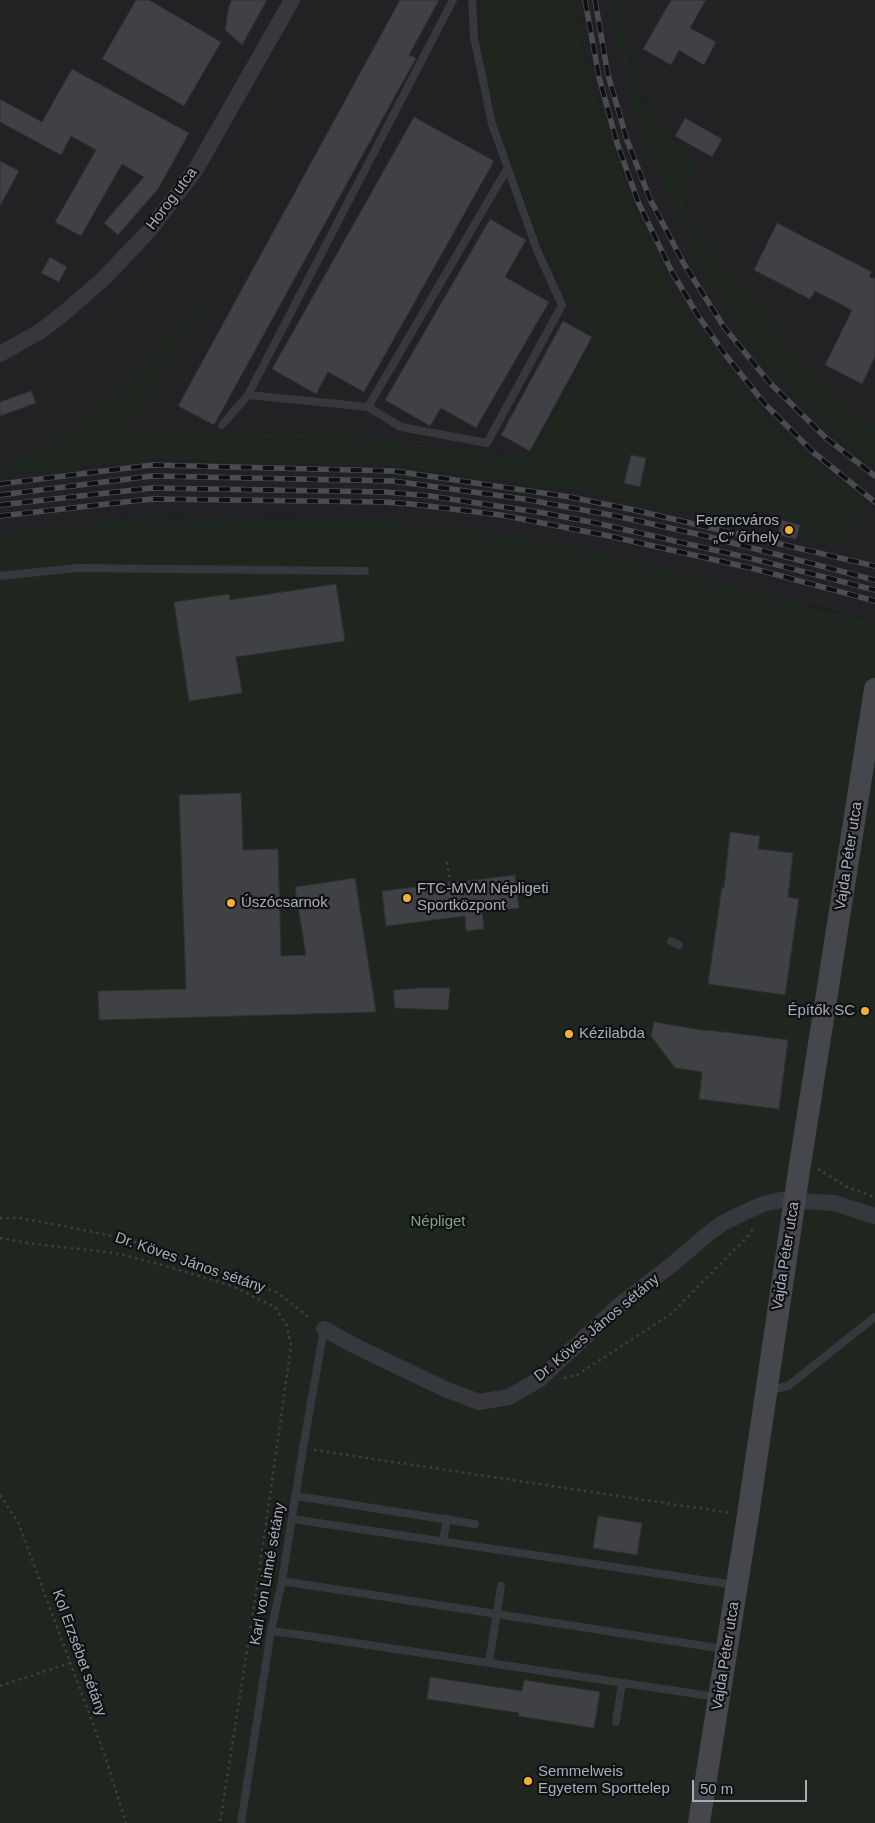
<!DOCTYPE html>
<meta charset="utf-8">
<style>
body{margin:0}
#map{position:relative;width:875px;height:1823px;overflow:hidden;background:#161618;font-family:Helvetica,sans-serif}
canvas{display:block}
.scale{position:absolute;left:692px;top:1780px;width:115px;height:22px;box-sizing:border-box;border:2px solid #a8adb8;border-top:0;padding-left:6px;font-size:15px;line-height:18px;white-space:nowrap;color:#a8adb8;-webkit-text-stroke:4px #111113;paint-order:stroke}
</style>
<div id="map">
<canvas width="875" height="1823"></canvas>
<div class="scale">50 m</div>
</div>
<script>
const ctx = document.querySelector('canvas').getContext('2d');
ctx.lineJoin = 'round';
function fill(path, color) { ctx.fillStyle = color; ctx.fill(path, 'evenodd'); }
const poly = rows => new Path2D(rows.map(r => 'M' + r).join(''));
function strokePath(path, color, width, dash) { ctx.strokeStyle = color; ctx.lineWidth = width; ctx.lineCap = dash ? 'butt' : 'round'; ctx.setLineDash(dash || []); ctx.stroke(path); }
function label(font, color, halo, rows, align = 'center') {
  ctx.font = font + ' Helvetica,sans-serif'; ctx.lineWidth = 4.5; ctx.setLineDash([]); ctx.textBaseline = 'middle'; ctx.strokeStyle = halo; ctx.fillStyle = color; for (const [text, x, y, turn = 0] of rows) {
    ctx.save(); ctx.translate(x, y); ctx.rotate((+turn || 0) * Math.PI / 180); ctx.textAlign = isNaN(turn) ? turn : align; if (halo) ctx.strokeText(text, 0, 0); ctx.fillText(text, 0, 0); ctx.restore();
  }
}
const built = poly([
 [0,0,480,0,479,40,499,135,536,231,564,290,595,344,527,459,335,433,123,435,216,282,147,364,119,390,73,428,30,454,0,470],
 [576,0,607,0,611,31,668,200,708,284,748,344,813,419,875,467,875,622,818,607,394,522,151,517,0,533,0,476,153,459,407,468,585,492,759,529,766,510,805,523,802,539,865,501,786,437,719,360,676,299,637,213,603,118,581,41],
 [619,0,875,0,875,429,825,389,684,214,697,165,643,103,622,31]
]);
const green = poly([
 [480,0,576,0,581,41,603,118,637,213,676,299,719,360,786,437,865,501,838,547,802,540,804,523,766,511,759,529,585,492,407,468,153,459,0,476,0,470,30,454,73,428,119,390,147,364,219,278,123,435,335,433,527,459,595,344,564,290,536,231,499,135,479,40],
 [607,0,619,0,622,31,643,103,697,165,684,214,825,389,875,429,875,467,813,419,748,344,708,284,668,200,633,107,611,31],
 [151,517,394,522,556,543,875,622,875,1823,0,1823,0,533]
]);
const building = poly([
 [136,0,149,0,221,42,184,106,102,59,136,0],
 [232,0,267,0,242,45,225,30,229,6,232,0],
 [400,0,439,0,409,55,416,58,214,425,178,406,400,0],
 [671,0,706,0,690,28,716,42,704,65,679,50,671,65,643,49,671,0],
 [72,69,189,133,158,189,118,235,104,223,144,177,122,164,81,236,55,222,96,150,71,136,61,155,0,122,0,99,42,122,72,69],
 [414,117,494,161,364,392,328,372,316,394,272,369,414,117],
 [685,118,722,139,712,157,675,136,685,118],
 [0,161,19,171,0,206,0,161],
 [490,219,526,240,505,277,549,302,476,428,441,408,430,426,385,400,490,219],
 [777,223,872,272,869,276,875,279,875,357,862,384,825,365,852,310,815,291,810,299,754,270,777,223],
 [50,257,67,267,59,282,41,273,50,257],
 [563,321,592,337,530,451,501,435,563,321],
 [31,391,36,403,0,416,0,402,31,391],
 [631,455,646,458,640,487,624,483,631,455],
 [782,520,800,525,796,539,778,535,782,520],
 [336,584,345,641,236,657,242,693,189,701,174,602,229,594,230,600,336,584],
 [241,793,243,850,278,849,281,956,306,955,295,887,355,878,376,1012,99,1020,98,991,186,989,179,795,241,793],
 [730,832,760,836,758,849,793,853,788,897,799,899,785,995,708,984,722,887,724,888,730,832],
 [515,875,519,908,482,912,484,929,466,931,465,916,386,926,382,891,515,875],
 [420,988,450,988,448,1010,395,1008,393,990,420,988],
 [654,1022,707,1031,707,1030,788,1040,779,1109,699,1099,702,1072,675,1068,651,1036,654,1022],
 [598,1516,642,1523,637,1555,593,1548,598,1516],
 [430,1677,522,1691,524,1680,600,1692,594,1728,518,1716,519,1713,427,1699,430,1677]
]);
const path = poly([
 [447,862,450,883],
 [818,1169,847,1187,875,1197],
 [0,1218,19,1218,59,1225,126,1239,228,1274,278,1293,311,1319],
 [0,1238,34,1244,115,1253,166,1266,232,1286,275,1307,287,1326,291,1346,258,1580,220,1823],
 [564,1378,577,1375,671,1314,750,1234,754,1226],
 [314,1450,731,1513],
 [0,1495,18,1522,106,1759,126,1823],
 [0,1686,70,1663]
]);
const lane = poly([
 [248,395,368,407,401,427,487,443,562,305,537,250,492,124,474,37,472,0],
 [368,407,507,169],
 [222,425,248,395,453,0],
 [0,576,77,568,365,571],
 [671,941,679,945],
 [769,1390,788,1386,875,1317],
 [296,1496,475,1524],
 [292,1519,735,1585],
 [443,1541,447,1519],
 [282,1581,724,1649],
 [271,1631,302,1635,717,1697],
 [489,1663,501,1586],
 [616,1722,622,1683],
 [241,1823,271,1631,282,1581,303,1448,324,1329]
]);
const street = poly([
 [0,354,41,331,64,313,102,280,149,231,196,169,292,0],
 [324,1329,357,1347,445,1389,479,1402,509,1397,540,1379,617,1307,674,1263,709,1233,723,1223,741,1214,763,1204,781,1200,834,1203,875,1216]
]);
const secondary = poly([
 [699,1823,748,1515,799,1171,875,689]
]);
const rail = poly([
 [585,0,599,77,617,143,639,204,672,272,697,314,724,353,764,403,813,452,875,502],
 [595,0,608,75,627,140,650,199,684,264,724,327,769,382,826,438,875,476],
 [0,484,152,465,394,471,570,497,634,510,875,566],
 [0,495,152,476,393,481,524,499,616,516,706,536,875,580],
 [0,505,152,488,385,492,430,496,544,513,596,523,758,560,875,590],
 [0,516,152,499,384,502,411,504,501,515,609,536,755,569,875,601]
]);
const markers = [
 [789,530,5,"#f2b134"],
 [407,898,5,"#f2b134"],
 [231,903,5,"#f2b134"],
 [865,1011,5,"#f2b134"],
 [569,1034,5,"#f2b134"],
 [528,1781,5,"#f2b134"]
];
const streetNames = [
 ["Horog utca",172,199,-53],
 ["Vajda Péter utca",849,856,-81],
 ["Vajda Péter utca",786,1256,-81],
 ["Dr. Köves János sétány",190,1263,19],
 ["Dr. Köves János sétány",597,1328,-40],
 ["Karl von Linné sétány",268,1574,-80],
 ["Kol Erzsébet sétány",79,1653,70],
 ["Vajda Péter utca",726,1656,-81]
];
const poiNames = [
 ["Ferencváros",779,521,"right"],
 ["„C” őrhely",779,538,"right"],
 ["FTC-MVM Népligeti",417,889],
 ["Sportközpont",417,906],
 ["Úszócsarnok",241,903],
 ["Építők SC",855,1011,"right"],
 ["Kézilabda",579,1034],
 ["Semmelweis",538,1772],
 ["Egyetem Sporttelep",538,1789]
];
const parkNames = [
 ["Népliget",438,1222]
];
fill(built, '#222225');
fill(green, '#1e261f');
fill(building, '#404145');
strokePath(building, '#303034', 1);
strokePath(path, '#3d3f44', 2.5, [2.5, 4]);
strokePath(lane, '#37383d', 8);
strokePath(street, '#37383d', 16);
strokePath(secondary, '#45474d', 22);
strokePath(rail, '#4a4c52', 5.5);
strokePath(rail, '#111113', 4, [11]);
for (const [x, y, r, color] of markers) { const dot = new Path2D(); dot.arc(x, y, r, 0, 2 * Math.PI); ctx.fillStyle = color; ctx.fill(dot); strokePath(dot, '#111113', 2); }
label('15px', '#a8adb8', '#111113', streetNames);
label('15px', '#a8adb8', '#111113', poiNames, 'left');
label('15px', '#7fa381', '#111113', parkNames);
</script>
